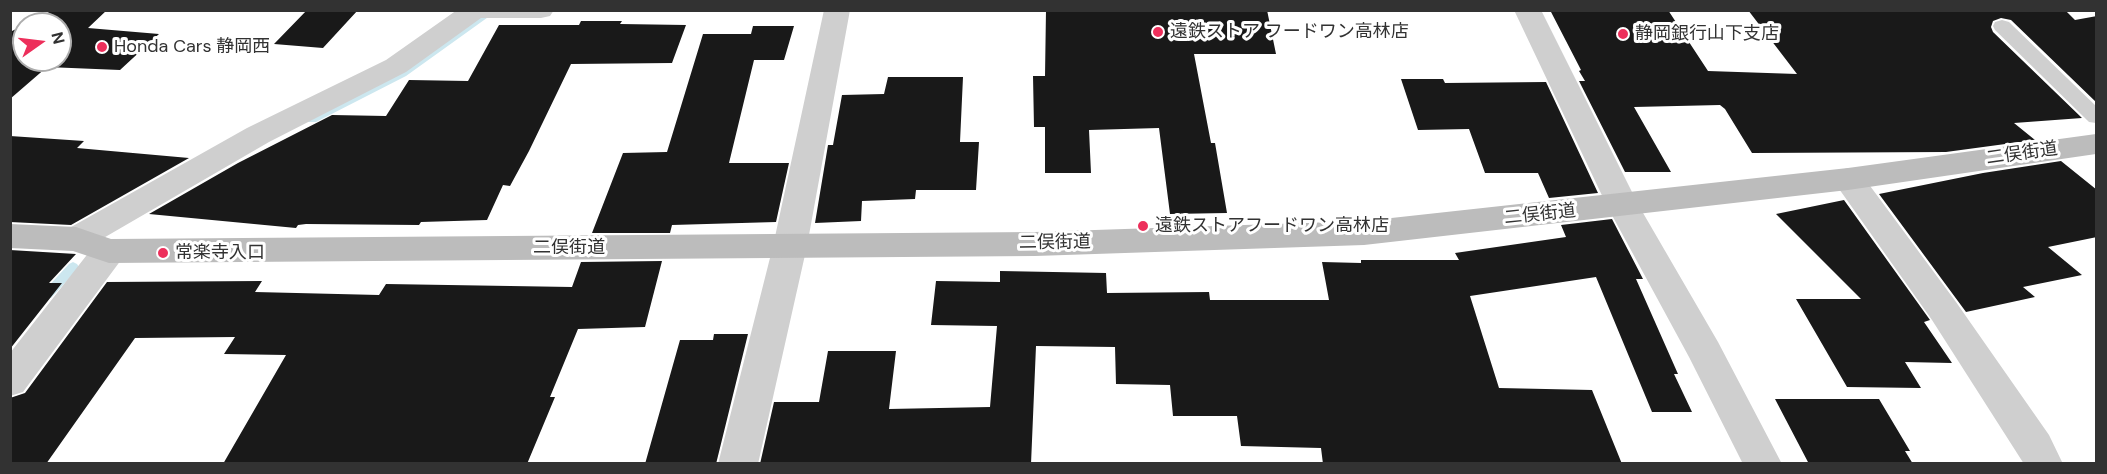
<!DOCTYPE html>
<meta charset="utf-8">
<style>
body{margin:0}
#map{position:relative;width:2107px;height:474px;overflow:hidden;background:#fff;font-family:"DM Sans",sans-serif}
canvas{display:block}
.frame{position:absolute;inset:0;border:12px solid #323232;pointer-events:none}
.north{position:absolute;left:12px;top:12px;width:60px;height:60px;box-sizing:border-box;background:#fff;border:2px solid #adadad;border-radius:50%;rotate:76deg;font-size:16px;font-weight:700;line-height:24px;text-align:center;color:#323232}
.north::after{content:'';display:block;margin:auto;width:21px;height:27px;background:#ed2f5b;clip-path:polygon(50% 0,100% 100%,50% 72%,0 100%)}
</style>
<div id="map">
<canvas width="2107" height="474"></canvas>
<div class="frame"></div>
<div class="north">N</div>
</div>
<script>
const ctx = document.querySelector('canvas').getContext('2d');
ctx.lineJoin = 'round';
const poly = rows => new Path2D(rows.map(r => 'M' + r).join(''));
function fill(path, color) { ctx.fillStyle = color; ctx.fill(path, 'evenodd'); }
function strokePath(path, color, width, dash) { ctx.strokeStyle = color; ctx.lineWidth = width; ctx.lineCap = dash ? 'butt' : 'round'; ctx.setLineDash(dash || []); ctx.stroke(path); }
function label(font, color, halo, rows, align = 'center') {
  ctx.font = font + ' "DM Sans","Noto Sans JP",sans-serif'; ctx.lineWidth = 6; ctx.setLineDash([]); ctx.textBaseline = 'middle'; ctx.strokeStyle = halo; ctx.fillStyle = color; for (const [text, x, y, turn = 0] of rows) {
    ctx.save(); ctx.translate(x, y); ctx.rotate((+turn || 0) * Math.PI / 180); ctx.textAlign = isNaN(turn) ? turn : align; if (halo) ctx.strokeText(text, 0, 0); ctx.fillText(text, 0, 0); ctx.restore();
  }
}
const stream = poly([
 [486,10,498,10,406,76,316,122,308,122,307,120,398,72,486,10],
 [73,262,77,264,79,267,77,270,51,298,43,298,41,295,43,292,69,264,73,262]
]);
const building = poly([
 [53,10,107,10,88,28,159,34,120,70,47,67,10,99,10,32,24,25,24,60,60,60,60,24,26,24],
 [307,10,358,10,323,48,274,44],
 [1046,10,1267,10,1276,54,1194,54,1211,143,1215,143,1227,213,1170,214,1159,128,1089,130,1091,173,1045,173,1045,127,1034,127,1033,76,1045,76],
 [1550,10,1668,10,1708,71,1797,74,1748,10,2065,10,2075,20,2097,16,2097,103,2011,20,2001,18,1993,21,1991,27,1993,32,2082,118,2014,123,2035,140,1946,152,1752,153,1725,109,1720,105,1634,107,1671,172,1625,172,1579,81,1585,81,1579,71,1581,70],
 [581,21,622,21,620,24,686,25,672,63,571,64,529,151,510,186,503,185,487,220,421,222,419,225,306,224,298,225,296,228,149,214,238,163,332,115,386,116,409,80,468,81,499,25,579,25],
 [753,26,794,26,784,60,754,60,729,163,789,163,776,222,672,225,670,233,592,233,623,153,667,152,703,34,751,34],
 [888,77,963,77,960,142,979,142,976,190,916,190,915,199,862,201,861,221,815,223,828,145,833,145,842,95,884,94],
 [1401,79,1443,79,1445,83,1546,82,1598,193,1549,198,1538,173,1485,173,1469,129,1418,130],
 [10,136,84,141,77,148,189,158,71,225,10,222],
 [2061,161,2097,190,2097,237,2048,247,2082,275,2023,287,2035,297,1966,312,1879,194,1983,173],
 [1844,200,1930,320,1924,322,1952,363,1905,362,1921,388,1847,387,1796,299,1861,299,1776,214],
 [1612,219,1643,279,1636,279,1678,374,1674,374,1692,412,1652,412,1596,277,1470,296,1499,388,1592,390,1622,464,1323,464,1321,448,1241,446,1237,416,1173,416,1170,385,1116,384,1115,347,1036,346,1031,464,760,464,774,402,819,402,828,351,896,351,889,409,990,407,997,326,931,325,936,281,1000,282,1000,271,1106,273,1107,293,1209,292,1210,300,1329,300,1322,262,1361,263,1361,260,1459,260,1455,253,1566,237,1561,225],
 [10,250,76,254,49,283,62,283,10,349],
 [662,261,645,327,578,329,550,397,555,397,527,464,223,464,286,355,224,354,235,337,135,338,46,464,10,464,10,398,25,393,107,282,262,281,255,292,379,295,386,284,572,287,581,262],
 [714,334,748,334,716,464,645,464,680,340,713,340],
 [1775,399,1879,399,1910,451,1905,451,1913,464,1809,464]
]);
const lane = poly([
 [2002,20,2009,22,2096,106,2096,123,2089,122,1995,30,1993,26,1995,22,2002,20]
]);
const street = poly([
 [457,10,554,10,550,16,541,18,481,18,406,72,269,142,88,247,76,251,64,247,59,239,64,231,247,128,386,60,457,10],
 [824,10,850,10,807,246,758,464,718,464,773,246,824,10],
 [1514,10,1541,10,1639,206,1718,342,1782,464,1743,464,1689,357,1607,206,1514,10],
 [1848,168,1859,171,1956,302,2049,435,2063,464,2024,464,1932,320,1832,179,1837,171,1848,168],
 [109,239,121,242,126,251,121,260,23,392,10,396,10,353,97,242,109,239]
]);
const secondary = poly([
 [2096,134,2096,154,1848,190,1364,245,1035,256,109,263,73,251,10,248,10,224,76,227,111,239,1035,232,1364,221,1848,168,2096,134]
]);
const markers = [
 [1158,32,6,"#ed2f5b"],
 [1623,34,6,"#ed2f5b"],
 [102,47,6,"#ed2f5b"],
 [1143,226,6,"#ed2f5b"],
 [163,253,6,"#ed2f5b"]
];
const poiNames = [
 ["遠鉄ストア フードワン高林店",1170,32],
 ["静岡銀行山下支店",1635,34],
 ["Honda Cars 静岡西",114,47],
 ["遠鉄ストアフードワン高林店",1155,226],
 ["常楽寺入口",175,253]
];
const streetNames = [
 ["二俣街道",2022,154,-8],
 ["二俣街道",1540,215,-6],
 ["二俣街道",1055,243,-1],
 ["二俣街道",569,248]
];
fill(stream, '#cce7ef');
fill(building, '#191919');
fill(lane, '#cfcfcf');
fill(street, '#cfcfcf');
fill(secondary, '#bcbcbc');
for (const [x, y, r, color] of markers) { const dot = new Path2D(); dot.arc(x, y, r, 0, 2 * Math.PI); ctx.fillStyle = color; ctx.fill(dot); strokePath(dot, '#fff', 2); }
label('18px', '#323232', '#fff', poiNames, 'left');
label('18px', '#323232', '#fff', streetNames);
</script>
